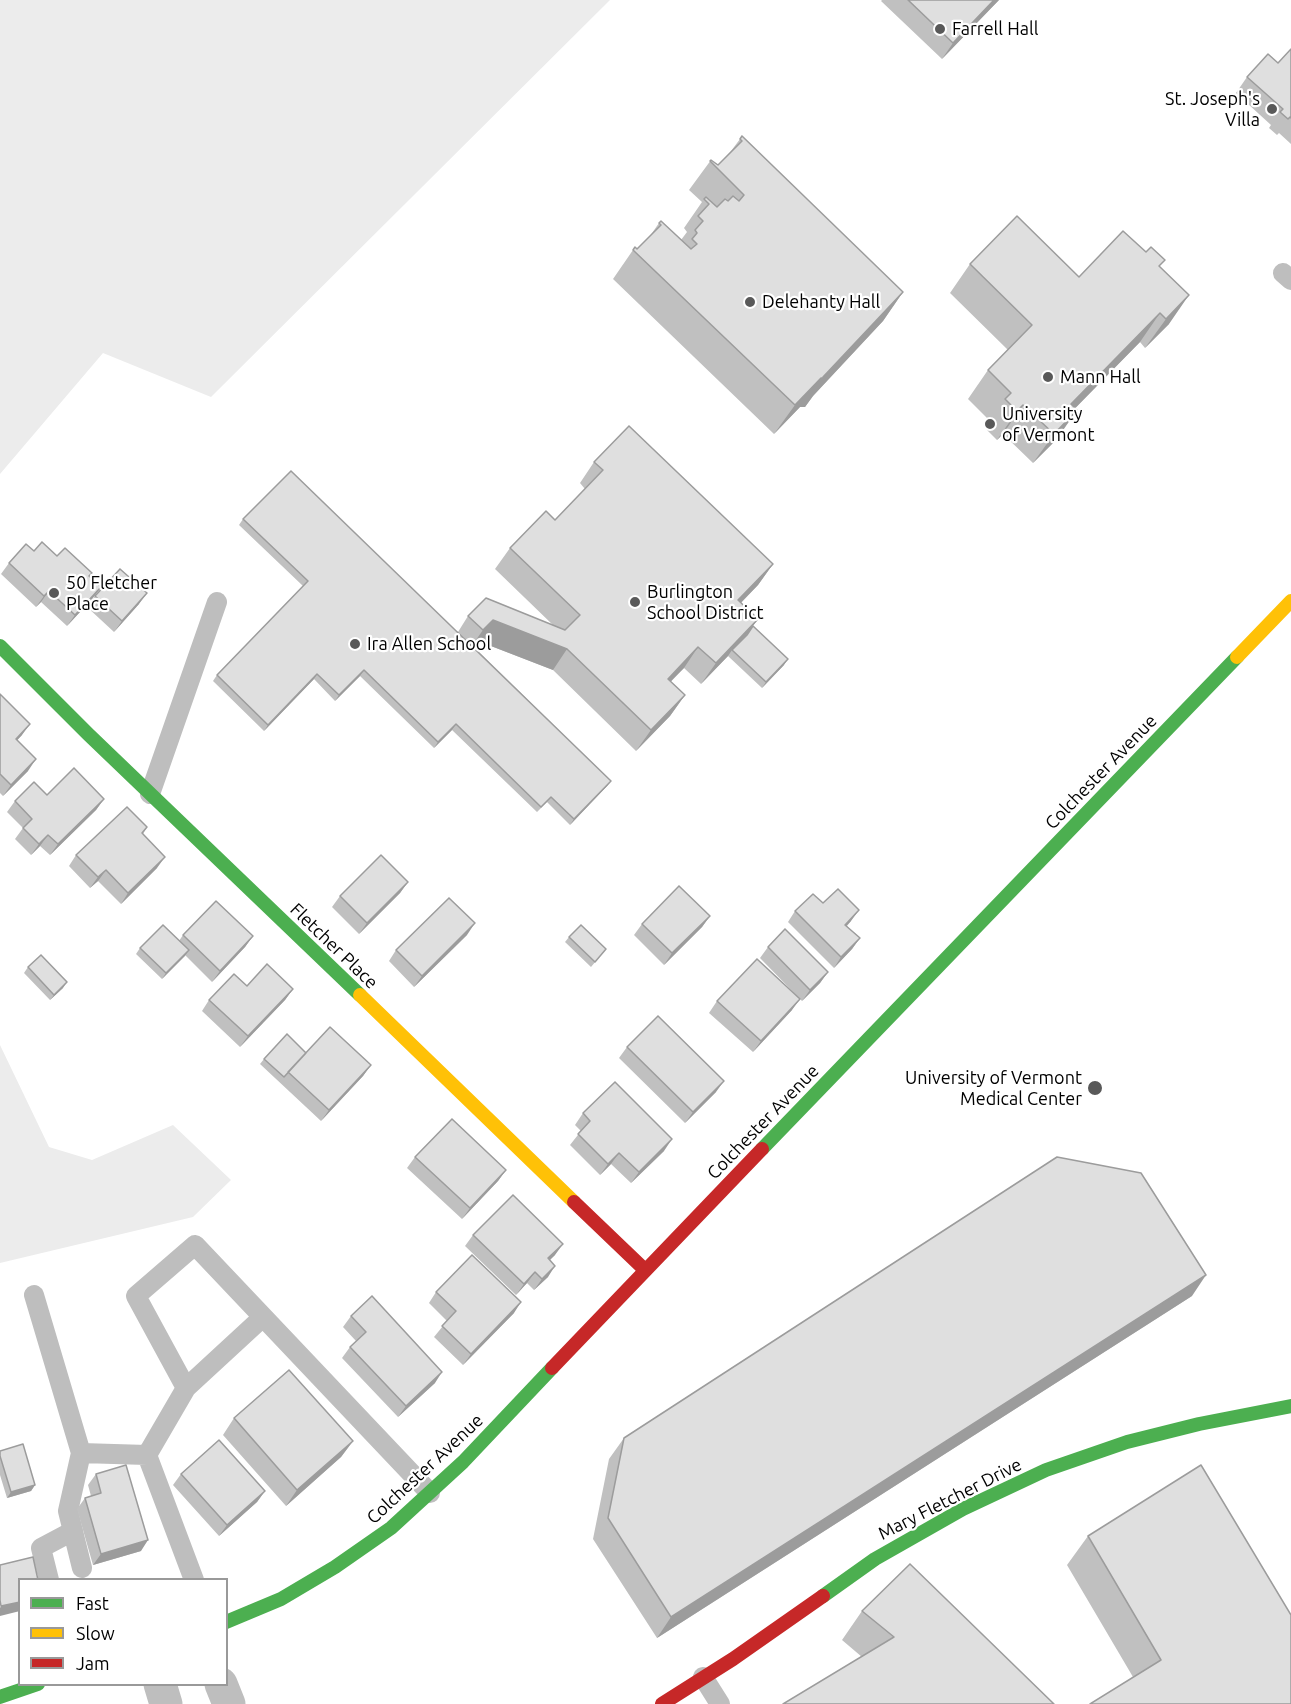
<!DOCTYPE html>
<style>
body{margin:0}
#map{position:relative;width:1291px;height:1704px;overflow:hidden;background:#fff;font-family:Ubuntu,sans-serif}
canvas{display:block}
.legend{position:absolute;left:18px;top:1578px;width:210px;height:108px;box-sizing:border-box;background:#fff;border:2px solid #999;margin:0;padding:8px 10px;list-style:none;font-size:18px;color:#000}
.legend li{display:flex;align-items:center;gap:12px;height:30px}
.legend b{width:30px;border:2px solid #999}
</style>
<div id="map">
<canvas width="1291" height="1704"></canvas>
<ul class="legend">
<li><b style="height:8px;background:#4caf50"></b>Fast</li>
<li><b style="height:8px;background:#ffc107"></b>Slow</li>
<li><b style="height:8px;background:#c62828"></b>Jam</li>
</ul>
</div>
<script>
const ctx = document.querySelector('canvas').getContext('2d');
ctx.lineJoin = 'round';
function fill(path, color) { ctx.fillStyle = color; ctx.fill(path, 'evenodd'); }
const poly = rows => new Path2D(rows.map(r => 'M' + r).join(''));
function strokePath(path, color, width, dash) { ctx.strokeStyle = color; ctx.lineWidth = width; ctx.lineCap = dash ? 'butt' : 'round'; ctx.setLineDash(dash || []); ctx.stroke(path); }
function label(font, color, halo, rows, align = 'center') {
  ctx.font = font + ' Ubuntu,sans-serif'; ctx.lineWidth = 4.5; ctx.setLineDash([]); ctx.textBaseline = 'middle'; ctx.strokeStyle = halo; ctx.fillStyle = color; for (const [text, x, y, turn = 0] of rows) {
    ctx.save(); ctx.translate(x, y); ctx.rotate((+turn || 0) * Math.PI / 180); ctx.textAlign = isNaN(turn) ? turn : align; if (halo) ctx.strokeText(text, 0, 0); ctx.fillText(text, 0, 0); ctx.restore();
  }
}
const green = poly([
 [0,0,610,0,211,397,103,353,0,474],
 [0,1045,49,1147,92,1160,173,1125,231,1180,193,1217,0,1263]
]);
const lane = poly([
 [1283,273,1291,280],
 [150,794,217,602],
 [34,1295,81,1453,147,1455],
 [186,1388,136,1296,195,1245,430,1493],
 [81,1453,68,1511,82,1568],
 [49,1580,41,1548,73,1531],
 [194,1580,147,1455,186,1388,263,1317],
 [703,1677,720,1704]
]);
const street = poly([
 [160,1684,166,1704],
 [221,1684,229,1704]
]);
const fast = poly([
 [0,646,88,734,360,995],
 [762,1149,1237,657],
 [823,1596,875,1559,963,1509,1046,1470,1127,1442,1199,1424,1291,1406],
 [226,1622,281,1599,335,1567,391,1528,463,1462,552,1368],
 [0,1697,38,1684]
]);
const slow = poly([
 [1237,657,1291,601],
 [360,995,574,1202]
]);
const jam = poly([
 [574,1202,645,1270],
 [552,1368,762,1149],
 [662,1704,733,1659,823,1596]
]);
const wall = poly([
 [882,0,999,0,942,59,881,1],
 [1291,49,1291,144,1279,133,1277,135,1269,128,1271,125,1236,93,1247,77,1278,63],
 [740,139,903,292,883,321,813,396,805,407,800,407,774,434,613,279,633,250,637,249,650,236,659,223,681,240,687,232,684,228,702,202,689,190,711,160,718,165,731,151],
 [970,264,1079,277,1160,267,1169,324,1145,348,1140,342,1075,408,1057,439,1033,463,1003,434,997,440,985,428,990,421,968,399,988,370,1008,350,950,293],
 [594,462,773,564,758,585,741,603,753,626,784,665,762,688,728,656,701,684,684,668,670,681,685,695,670,716,636,751,553,670,478,641,473,646,611,781,607,786,570,825,547,802,537,812,452,730,434,748,360,676,335,701,314,679,264,731,213,681,217,675,303,586,239,525,243,519,458,632,468,616,554,626,495,569,510,548,555,520,585,489,580,483],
 [34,551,57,556,92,573,89,577,93,598,67,626,41,602,36,607,1,574,9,563],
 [95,596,139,604,114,632,87,607],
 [0,694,22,735,17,740,28,771,3,796,0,793],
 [47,795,104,799,96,810,50,855,40,846,31,855,15,839,23,828,7,812,15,801],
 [147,827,143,834,157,868,121,904,98,881,90,888,69,866,76,855],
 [408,882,400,893,359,934,332,907,340,896],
 [823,903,851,921,847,926,860,938,852,949,834,968,788,922,795,911],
 [710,916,702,927,664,965,634,935,642,924],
 [183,935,253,936,245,947,212,982,185,955,162,979,136,954,140,948,179,941],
 [467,935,414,987,389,961,396,950],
 [569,937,606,949,591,967,565,942],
 [768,947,828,972,820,983,802,1001,760,958],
 [28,967,63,988,50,1000,24,973],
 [247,986,293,989,285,1000,240,1047,202,1011,209,1000],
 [717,1001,792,1010,753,1052,709,1013],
 [627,1047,716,1092,685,1123,619,1058],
 [306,1053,371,1065,363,1076,321,1121,260,1064,264,1059],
 [583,1113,664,1151,631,1183,611,1164,600,1175,570,1145,581,1131,575,1125],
 [415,1157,506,1170,498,1181,462,1219,407,1168],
 [473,1235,555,1255,550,1260,548,1277,534,1290,527,1283,516,1295,465,1246],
 [436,1292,514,1313,463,1365,434,1337,447,1321,429,1303],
 [1192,1296,657,1638,593,1539,609,1459,624,1438],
 [351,1316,435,1383,398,1417,342,1358,350,1347,356,1341,343,1327],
 [234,1418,353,1441,341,1457,286,1506,223,1435],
 [0,1451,35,1485,31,1491,7,1498,0,1475],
 [96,1474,141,1551,93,1565,77,1509,85,1498,91,1496,88,1485],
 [181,1474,265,1491,257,1502,219,1536,173,1485],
 [1088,1536,1291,1615,1133,1677,1067,1565],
 [862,1611,1054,1704,862,1657,842,1640]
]);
const shadedWall = poly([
 [994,0,999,0,942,59,953,43],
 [903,292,883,321,813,396,805,407,800,407,774,434,795,405],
 [1189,295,1169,324,1145,348,1166,319],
 [1160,313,1140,342,1051,433,1071,404],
 [1023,405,1003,434,997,440,1017,411],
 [1077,410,1057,439,1033,463,1054,434],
 [773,564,758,585,723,621,738,600],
 [101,587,93,598,67,626,75,615],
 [49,591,41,602,36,607,44,596],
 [147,593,139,604,114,632,122,621],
 [758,619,743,640,732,650,728,656,701,684,716,663],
 [493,620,567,649,553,670,478,641,468,651,483,630],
 [698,647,684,668,653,700,668,679],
 [788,659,784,665,762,688,766,682],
 [364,670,360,676,335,701,339,695],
 [317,674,314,679,264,731,268,725],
 [685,695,670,716,636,751,651,730],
 [30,724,22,735,8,750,16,739],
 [456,724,452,730,434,748,438,742],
 [36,759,28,771,3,796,11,785],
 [611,781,607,786,570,825,574,819],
 [104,799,96,810,50,855,58,844],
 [48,835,40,846,31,855,39,844],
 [165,857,157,868,121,904,128,893],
 [106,870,98,881,90,888,98,877],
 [408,882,400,893,359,934,367,923],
 [859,910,851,921,837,936,845,925],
 [710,916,702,927,664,965,672,953],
 [475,923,467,935,414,987,422,976],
 [253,936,245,947,212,982,220,971],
 [860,938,852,949,834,968,841,957],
 [189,950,185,956,162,979,166,973],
 [828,972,820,983,802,1001,810,990],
 [67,982,63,988,50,1000,54,995],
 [293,989,285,1000,240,1047,248,1036],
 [800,999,792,1010,753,1052,761,1041],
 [371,1065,363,1076,321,1121,329,1110],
 [724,1081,716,1092,685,1123,693,1112],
 [672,1139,664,1151,631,1183,639,1172],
 [619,1153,611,1164,600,1175,608,1164],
 [506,1170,498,1181,462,1219,470,1208],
 [563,1244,555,1255,540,1269,548,1258],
 [555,1266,548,1277,534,1290,542,1279],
 [535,1272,527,1283,516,1295,524,1284],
 [1206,1275,1192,1296,657,1638,671,1617],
 [521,1302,514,1313,463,1365,471,1354],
 [442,1372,435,1383,398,1417,406,1406],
 [353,1441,341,1457,286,1506,297,1490],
 [35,1485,31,1491,7,1498,11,1492],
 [265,1491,257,1502,219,1536,227,1525],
 [148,1540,141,1551,93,1565,101,1554],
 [20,1602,20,1611,0,1616,0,1608,1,1606]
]);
const building = poly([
 [908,0,994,0,953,43,908,0],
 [1291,49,1291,118,1290,117,1288,119,1280,112,1283,109,1247,77,1268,54,1278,63,1291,49],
 [742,136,903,292,823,377,825,378,821,378,795,405,633,250,635,247,637,249,661,225,659,223,661,221,691,249,697,244,692,239,697,233,695,230,703,221,698,216,709,204,704,199,706,197,717,207,725,199,728,201,733,196,739,201,744,195,710,161,711,160,718,165,742,141,740,139,742,136],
 [1017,216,1079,277,1123,231,1146,252,1151,247,1165,260,1159,266,1189,295,1166,319,1160,313,1071,404,1077,410,1054,434,1023,405,1017,411,1005,399,1011,393,988,370,1032,325,970,264,1017,216],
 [629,426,773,564,738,600,758,619,716,663,698,647,668,679,685,695,651,730,567,649,493,620,483,630,468,616,486,598,565,630,580,615,510,548,546,511,555,520,603,470,594,462,629,426],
 [291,471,611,781,574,819,551,797,541,807,456,724,438,742,364,670,339,695,317,674,268,725,217,675,308,581,243,519,291,471],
 [42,542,57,556,65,548,92,573,89,576,101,587,75,615,49,591,44,596,9,563,26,544,34,551,42,542],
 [120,569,147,593,122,621,95,596,120,569],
 [753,626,788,659,766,682,732,650,747,635,753,626],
 [0,694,30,724,16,739,36,759,11,785,0,774,0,694],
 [74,768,104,799,58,844,48,835,39,844,23,828,32,819,15,801,34,782,47,795,74,768],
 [127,807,147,827,142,833,165,857,128,893,106,870,98,877,76,855,127,807],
 [381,855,408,882,367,923,340,896,381,855],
 [679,886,710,916,672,953,642,924,679,886],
 [838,889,859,910,845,925,860,938,841,957,795,911,813,894,823,903,838,889],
 [449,898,475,923,422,976,396,950,449,898],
 [216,901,253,936,220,971,183,935,216,901],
 [163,925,189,950,166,973,140,948,163,925],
 [581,925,606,949,595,962,569,937,581,925],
 [785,929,828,972,810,990,768,947,785,929],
 [41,955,67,982,54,995,28,967,41,955],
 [757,959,800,999,761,1041,717,1001,757,959],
 [267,964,293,989,248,1036,209,1000,234,974,247,986,267,964],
 [658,1016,724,1081,693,1112,627,1047,658,1016],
 [330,1027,371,1065,329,1110,288,1072,330,1027],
 [287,1034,306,1053,284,1077,264,1059,287,1034],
 [615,1082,672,1139,639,1172,619,1153,608,1164,578,1134,590,1121,583,1113,615,1082],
 [452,1119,506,1170,470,1208,415,1157,452,1119],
 [1057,1157,1141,1173,1206,1275,671,1617,608,1518,624,1438,1057,1157],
 [513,1195,563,1244,548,1258,555,1266,542,1279,535,1272,524,1284,473,1235,513,1195],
 [472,1255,521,1302,471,1354,442,1326,456,1311,436,1292,472,1255],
 [372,1296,442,1372,406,1406,350,1347,366,1332,351,1316,372,1296],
 [289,1370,353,1441,297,1490,234,1418,289,1370],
 [219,1440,265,1491,227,1525,181,1474,219,1440],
 [23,1444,35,1485,11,1492,0,1456,0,1451,23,1444],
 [126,1465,148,1540,101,1554,85,1498,101,1493,96,1474,126,1465],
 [1201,1465,1291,1615,1291,1704,1090,1704,1161,1660,1088,1536,1201,1465],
 [33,1557,38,1580,20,1580,20,1602,1,1606,0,1600,0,1565,33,1557],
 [910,1564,1054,1704,783,1704,894,1637,862,1611,910,1564]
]);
const markers = [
 [940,29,6,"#595959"],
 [1272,109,6,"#595959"],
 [750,302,6,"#595959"],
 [1048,377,6,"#595959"],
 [990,424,6,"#595959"],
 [54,593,6,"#595959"],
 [635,602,6,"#595959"],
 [355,644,6,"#595959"],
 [1095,1088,8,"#595959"]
];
const poiNames = [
 ["Farrell Hall",952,29],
 ["St. Joseph's",1260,99,"right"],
 ["Villa",1260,120,"right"],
 ["Delehanty Hall",762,302],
 ["Mann Hall",1060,377],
 ["University",1002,414],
 ["of Vermont",1002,435],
 ["50 Fletcher",66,583],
 ["Place",66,604],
 ["Burlington",647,592],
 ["School District",647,613],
 ["Ira Allen School",367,644],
 ["University of Vermont",1082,1078,"right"],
 ["Medical Center",1082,1099,"right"]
];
const streetNames = [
 ["Colchester Avenue",1101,772,-46],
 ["Fletcher Place",334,946,44],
 ["Colchester Avenue",763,1122,-46],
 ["Colchester Avenue",425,1469,-43],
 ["Mary Fletcher Drive",950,1499,-27]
];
fill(green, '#ececec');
strokePath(lane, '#bebebe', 20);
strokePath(street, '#bebebe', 33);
strokePath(fast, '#4caf50', 14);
strokePath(slow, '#ffc107', 14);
strokePath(jam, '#c62828', 14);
fill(wall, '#c0c0c0');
fill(shadedWall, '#9c9c9c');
fill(building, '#dfdfdf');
strokePath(building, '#9c9c9c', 1.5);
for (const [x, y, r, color] of markers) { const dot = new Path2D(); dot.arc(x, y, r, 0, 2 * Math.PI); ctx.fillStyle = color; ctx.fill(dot); strokePath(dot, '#fff', 2); }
label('18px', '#000', '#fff', poiNames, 'left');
label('18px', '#000', '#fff', streetNames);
</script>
